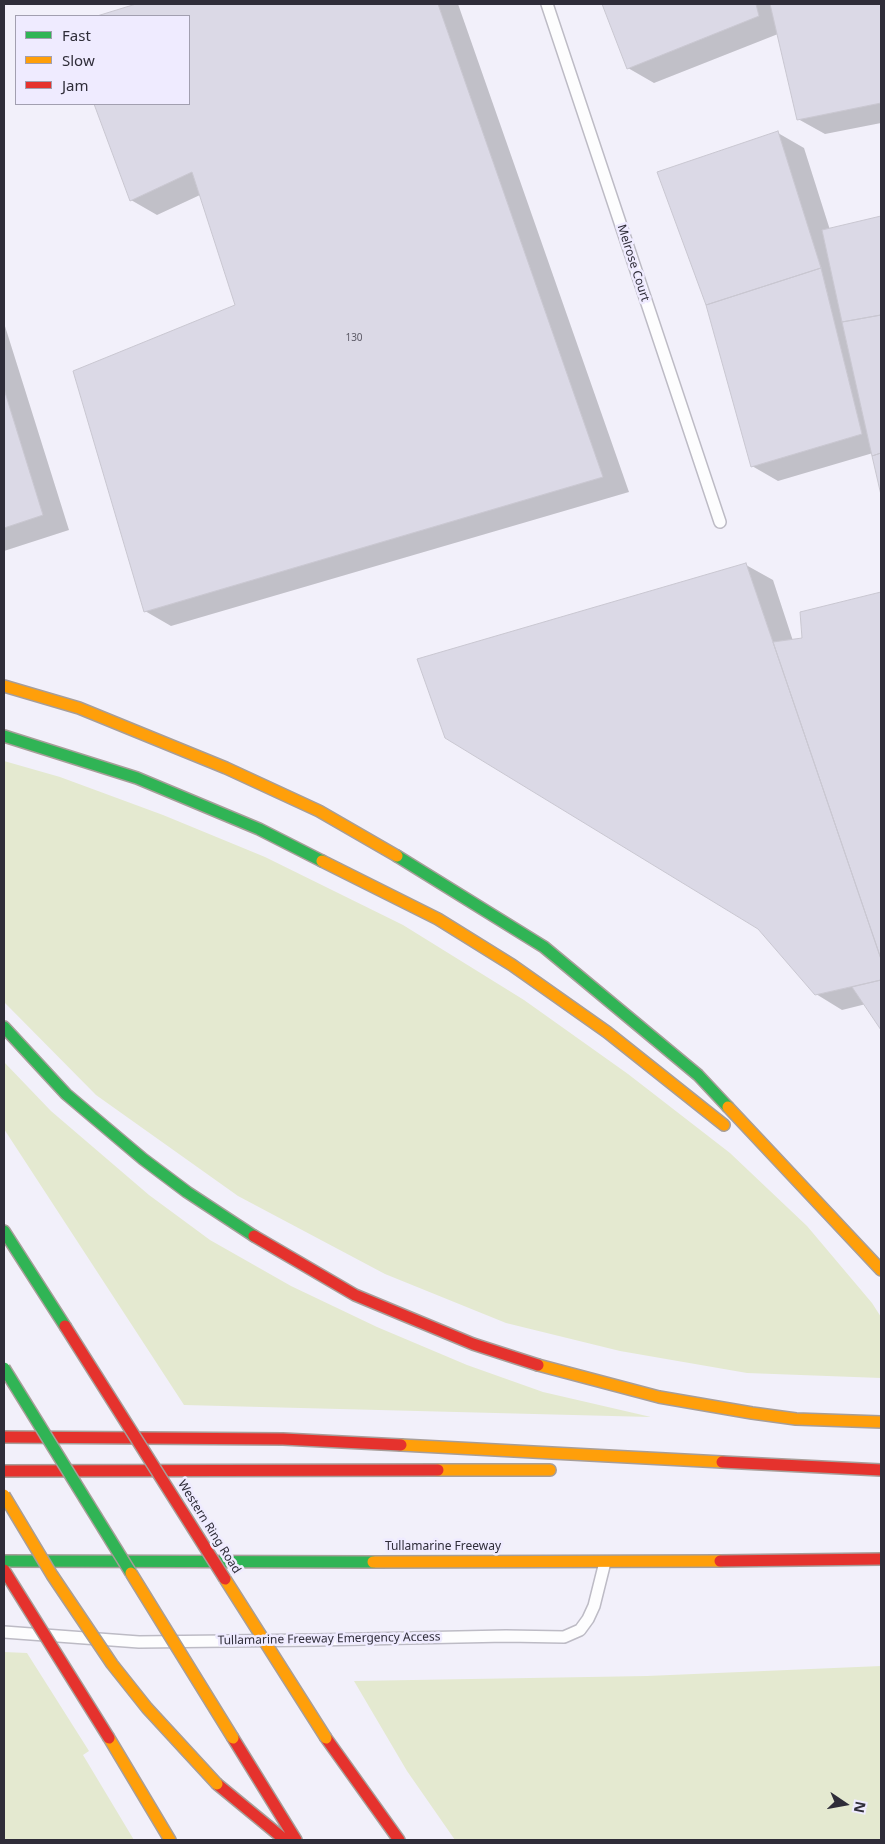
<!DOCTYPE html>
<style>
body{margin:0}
#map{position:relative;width:885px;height:1844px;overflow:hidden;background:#f2f0fa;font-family:"Noto Sans",sans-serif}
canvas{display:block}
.frame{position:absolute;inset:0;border:5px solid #2f2d39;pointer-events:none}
.legend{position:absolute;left:15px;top:15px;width:175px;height:90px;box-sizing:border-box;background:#efebff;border:1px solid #a29fb0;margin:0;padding:6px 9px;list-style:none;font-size:15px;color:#2f2d39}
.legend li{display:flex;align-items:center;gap:10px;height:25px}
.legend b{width:25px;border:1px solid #a29fb0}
.north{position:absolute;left:820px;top:1779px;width:50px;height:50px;-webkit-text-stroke:4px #efebff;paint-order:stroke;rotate:102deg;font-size:14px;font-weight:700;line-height:20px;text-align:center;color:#2f2d39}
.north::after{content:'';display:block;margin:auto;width:18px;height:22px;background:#2f2d39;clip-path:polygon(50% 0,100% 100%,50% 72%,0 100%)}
</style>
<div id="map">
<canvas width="885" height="1844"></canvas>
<div class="frame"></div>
<ul class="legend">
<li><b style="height:6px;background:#30b455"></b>Fast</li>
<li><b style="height:6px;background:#ff9f0a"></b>Slow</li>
<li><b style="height:6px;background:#e5322d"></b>Jam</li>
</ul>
<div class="north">N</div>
</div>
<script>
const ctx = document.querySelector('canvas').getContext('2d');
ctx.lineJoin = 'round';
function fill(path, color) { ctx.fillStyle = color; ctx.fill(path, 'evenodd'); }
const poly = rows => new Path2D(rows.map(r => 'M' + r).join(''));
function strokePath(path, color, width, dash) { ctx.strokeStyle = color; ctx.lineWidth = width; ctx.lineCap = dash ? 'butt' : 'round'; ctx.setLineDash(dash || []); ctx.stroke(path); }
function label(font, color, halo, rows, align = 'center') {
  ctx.font = font + ' "Noto Sans",sans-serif'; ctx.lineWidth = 5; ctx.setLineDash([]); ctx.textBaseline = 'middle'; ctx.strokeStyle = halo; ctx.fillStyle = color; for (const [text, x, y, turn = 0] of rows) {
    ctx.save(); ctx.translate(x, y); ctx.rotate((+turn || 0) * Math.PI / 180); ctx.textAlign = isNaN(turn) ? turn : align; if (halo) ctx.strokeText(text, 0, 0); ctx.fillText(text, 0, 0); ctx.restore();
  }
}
const green = poly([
 [4,761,60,777,163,815,265,857,403,925,524,1000,628,1074,730,1153,807,1226,872,1303,881,1317,881,1378,747,1373,620,1351,506,1323,385,1274,238,1196,96,1095,4,1002],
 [4,1062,51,1111,149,1195,210,1240,291,1286,377,1327,467,1365,543,1392,651,1417,184,1405,4,1129],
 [4,1652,27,1653,89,1751,83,1755,134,1840,4,1840],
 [881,1666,881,1840,455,1840,407,1771,354,1681,647,1676]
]);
const shadow = poly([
 [140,4,458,4,629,492,171,626,145,611,236,305,200,195,157,215,131,200,96,104,189,104,189,16,101,16],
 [604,4,881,4,881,123,825,134,798,119,778,34,654,83,628,68],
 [778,133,804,148,830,230,881,217,881,490,873,453,778,481,752,466],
 [4,323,69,530,4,551],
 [746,565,773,580,793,641,803,640,801,613,881,593,881,1027,866,1004,842,1010,816,994]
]);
const building = poly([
 [136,4,438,4,603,477,144,612,73,371,235,305,192,172,130,201,94,104,189,104,189,16,97,16,136,4],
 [602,4,756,4,759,16,627,69,602,4],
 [770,4,881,4,881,103,797,120,770,4],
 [778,131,821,268,706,305,657,172,778,131],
 [881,216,881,315,842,322,822,230,881,216],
 [821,268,862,434,751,467,706,305,821,268],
 [881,315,881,453,872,456,842,322,881,315],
 [4,389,43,515,4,528,4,389],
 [881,453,881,495,872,456,881,453],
 [746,563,881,959,881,980,815,995,758,929,445,738,417,659,746,563],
 [881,592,881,959,773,642,802,638,800,612,881,592],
 [881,980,881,1030,852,987,881,980]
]);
const lane = poly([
 [547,4,720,522],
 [4,1632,139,1642,316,1640,506,1636,564,1637,580,1630,588,1619,594,1606,605,1562]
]);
const fast = poly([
 [4,736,137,778,259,829,322,861],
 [397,856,544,947,698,1075,728,1107],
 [4,1027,66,1094,143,1159,187,1192,254,1236],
 [4,1231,65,1326],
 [4,1561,373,1562]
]);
const slow = poly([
 [4,686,79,708,226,768,319,811,397,856],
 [322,861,438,919,512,965,607,1032,724,1125],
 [728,1107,881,1270],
 [538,1365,659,1397,752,1413,796,1419,881,1422],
 [401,1445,722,1462],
 [438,1470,550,1470],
 [373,1562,720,1561],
 [109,1738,170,1840]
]);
const jam = poly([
 [254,1236,355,1295,473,1344,538,1365],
 [4,1437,283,1439,401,1445],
 [722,1462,881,1470],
 [4,1471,438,1470],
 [720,1561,881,1559],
 [233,1738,296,1840],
 [326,1738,399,1840],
 [217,1784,285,1840]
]);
const fastBridge = poly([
 [4,1368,131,1573]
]);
const slowBridge = poly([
 [4,1495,52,1575,112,1664,147,1708,217,1784],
 [131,1573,233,1738],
 [225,1579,326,1738]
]);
const jamBridge = poly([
 [65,1326,225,1579],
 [4,1570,109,1738]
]);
const numberNames = [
 ["130",354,338]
];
const streetNames = [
 ["Melrose Court",633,263,72],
 ["Western Ring Road",209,1527,58],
 ["Tullamarine Freeway",443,1547],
 ["Tullamarine Freeway Emergency Access",329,1639,-1]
];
fill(green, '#e4e9d0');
fill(shadow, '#0003');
fill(building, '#dbd9e6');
strokePath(building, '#c9c7d1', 1);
strokePath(lane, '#bdbbc5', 14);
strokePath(fast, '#a79e99', 14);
strokePath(slow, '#a79e99', 14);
strokePath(jam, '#a79e99', 14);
strokePath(lane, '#fdfdfe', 11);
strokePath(fast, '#30b455', 11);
strokePath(slow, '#ff9f0a', 11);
strokePath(jam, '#e5322d', 11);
strokePath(fastBridge, '#a79e99', 14, []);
strokePath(slowBridge, '#a79e99', 14, []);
strokePath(jamBridge, '#a79e99', 14, []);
strokePath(fastBridge, '#30b455', 11);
strokePath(slowBridge, '#ff9f0a', 11);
strokePath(jamBridge, '#e5322d', 11);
label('10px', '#5c5a66', null, numberNames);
label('12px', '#2f2d39', '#efebff', streetNames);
</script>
